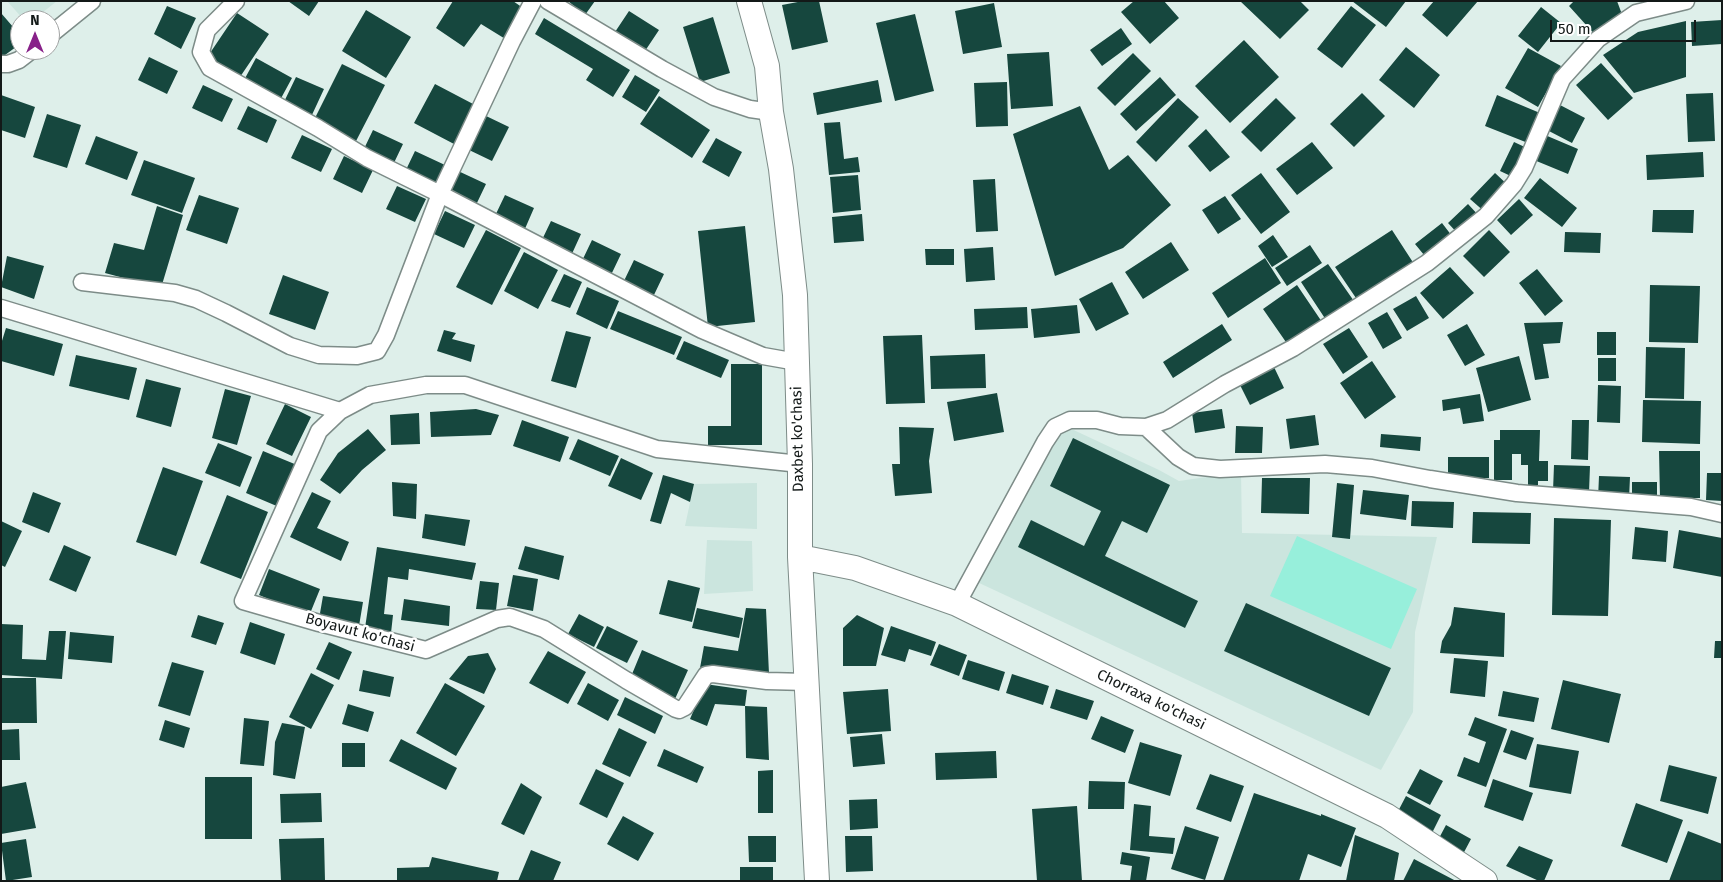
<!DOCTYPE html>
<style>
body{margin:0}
#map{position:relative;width:1723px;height:882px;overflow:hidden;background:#deefea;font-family:"Fira Sans",sans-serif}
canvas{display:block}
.frame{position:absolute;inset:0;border:2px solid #131918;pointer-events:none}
.north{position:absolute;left:10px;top:10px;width:50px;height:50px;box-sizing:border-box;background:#fff;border:1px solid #a1a3a3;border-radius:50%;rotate:0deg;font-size:14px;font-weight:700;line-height:20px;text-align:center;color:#131918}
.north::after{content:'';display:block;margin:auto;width:18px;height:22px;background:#882189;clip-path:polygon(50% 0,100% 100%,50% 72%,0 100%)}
.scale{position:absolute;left:1550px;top:20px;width:146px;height:22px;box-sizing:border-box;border:2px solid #131918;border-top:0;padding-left:6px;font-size:15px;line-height:18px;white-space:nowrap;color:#131918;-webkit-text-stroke:4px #fff;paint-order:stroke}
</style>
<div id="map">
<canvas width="1723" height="882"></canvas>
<div class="frame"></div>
<div class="north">N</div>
<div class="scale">50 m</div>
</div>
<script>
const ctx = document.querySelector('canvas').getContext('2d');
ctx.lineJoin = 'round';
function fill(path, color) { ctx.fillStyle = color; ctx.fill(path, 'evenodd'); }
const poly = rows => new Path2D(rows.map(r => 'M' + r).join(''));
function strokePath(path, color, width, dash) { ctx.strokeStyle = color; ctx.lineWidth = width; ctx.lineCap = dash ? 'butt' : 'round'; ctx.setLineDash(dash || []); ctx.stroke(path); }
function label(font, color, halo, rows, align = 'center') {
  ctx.font = font + ' "Fira Sans",sans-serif'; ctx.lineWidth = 5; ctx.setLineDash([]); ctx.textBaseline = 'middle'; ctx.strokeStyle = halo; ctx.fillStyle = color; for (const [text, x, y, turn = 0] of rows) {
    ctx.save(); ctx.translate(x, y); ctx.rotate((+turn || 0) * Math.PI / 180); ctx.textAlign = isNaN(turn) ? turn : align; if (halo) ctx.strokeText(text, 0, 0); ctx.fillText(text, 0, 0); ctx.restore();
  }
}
const built = poly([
 [7,1,57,1,33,20,24,20],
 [1063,425,1159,470,1179,481,1241,472,1242,533,1437,537,1415,632,1413,712,1381,770,977,582],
 [757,483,757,529,685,526,694,484],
 [707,540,752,541,753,591,704,594]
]);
const green = poly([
 [1297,536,1417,589,1391,649,1270,596]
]);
const building = poly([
 [288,1,319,1,309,16],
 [453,1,513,1,523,8,507,40,481,24,464,47,436,28],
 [568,1,595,1,585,15],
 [803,1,819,1,828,42,792,50,782,5],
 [1134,1,1164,1,1179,18,1150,44,1121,12],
 [1240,1,1300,1,1309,10,1280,39],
 [1352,1,1406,1,1386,27],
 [1434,1,1478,1,1447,37,1422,15],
 [1574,1,1617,1,1623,17,1596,36,1569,6],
 [994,3,1002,47,963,54,955,11],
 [167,6,196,18,181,49,154,34],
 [1351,6,1376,25,1342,68,1317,49],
 [1541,7,1561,23,1538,52,1518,36],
 [366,10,411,37,386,78,342,51],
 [629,11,659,30,645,51,615,32],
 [1,13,20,35,20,44,1,58],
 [237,13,269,34,240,77,208,56],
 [915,14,934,91,895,101,876,23],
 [713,17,730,73,700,82,683,27],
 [544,18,630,70,613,97,586,80,593,69,535,34],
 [1722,20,1722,44,1692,46,1691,22],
 [1686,21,1686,77,1634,93,1603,55,1638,32],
 [1121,28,1132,44,1102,66,1090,50],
 [1244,40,1279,77,1230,123,1195,86],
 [1406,47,1440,75,1414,108,1379,80],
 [1528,48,1561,66,1538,107,1505,88],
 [1049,52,1053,106,1011,109,1007,54],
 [1133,53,1151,71,1115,106,1097,88],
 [149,57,178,71,167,94,138,80],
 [256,58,292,78,279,102,243,82],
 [1601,63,1633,98,1608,120,1576,85],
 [342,64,385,85,355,143,313,122],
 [635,75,660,90,646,112,622,97],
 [296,77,324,89,311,117,283,104],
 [1160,77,1176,95,1136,131,1120,114],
 [878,80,882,102,817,115,813,93],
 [1007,82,1008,126,976,127,974,83],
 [435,84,475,105,454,144,414,123],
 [203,85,233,99,222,122,192,108],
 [1362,93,1385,116,1354,147,1330,124],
 [1713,93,1715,141,1688,142,1686,94],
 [1,95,35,107,25,138,1,130],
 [1497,95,1540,113,1528,143,1485,126],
 [659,96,710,130,692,158,640,124],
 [1178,98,1199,117,1156,162,1136,142],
 [1276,98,1296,118,1261,152,1241,132],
 [1560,105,1585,118,1572,143,1547,130],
 [248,106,277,120,267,143,237,129],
 [1080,106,1109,170,1128,155,1171,205,1123,248,1055,276,1013,134],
 [47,114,81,125,67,168,33,157],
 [484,115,509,127,492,161,467,149],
 [840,122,844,159,858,157,860,172,829,175,824,123],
 [1206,129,1230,157,1210,172,1188,146],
 [373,130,403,144,392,167,362,153],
 [302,135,332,149,321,172,291,158],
 [1545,135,1578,149,1568,174,1534,160],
 [96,136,138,152,127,180,85,164],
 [716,138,742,152,729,177,702,162],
 [1312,142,1333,168,1297,195,1276,169],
 [1514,142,1529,149,1515,178,1500,171],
 [415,151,445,165,434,188,404,174],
 [1703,152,1704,177,1647,180,1646,155],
 [344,156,373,170,362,193,333,179],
 [144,160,195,178,182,213,131,195],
 [456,170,486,184,475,207,445,193],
 [1261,173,1290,212,1261,234,1231,195],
 [1495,173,1510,187,1486,213,1470,199],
 [858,175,861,210,833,213,830,177],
 [1540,178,1577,208,1562,227,1524,198],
 [995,179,998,231,976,232,973,180],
 [397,186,426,199,415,222,386,209],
 [199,195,239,208,227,244,186,230],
 [505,195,534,208,524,231,494,218],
 [1225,196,1241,219,1218,234,1202,210],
 [1519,199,1533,215,1511,235,1497,220],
 [1468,204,1480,217,1460,236,1448,223],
 [157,206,183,215,161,288,105,273,114,243,144,250],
 [1653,210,1694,210,1693,233,1652,232],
 [445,211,475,225,464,248,434,234],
 [862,214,864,241,834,243,832,217],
 [551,221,581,234,570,258,540,244],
 [1442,223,1455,240,1429,261,1415,244],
 [745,226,755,322,708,327,698,231],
 [486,230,521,248,492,305,456,287],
 [1392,230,1416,267,1360,304,1335,267],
 [1489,230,1510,252,1484,277,1463,256],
 [1565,232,1601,233,1600,253,1564,252],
 [1273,235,1288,257,1272,267,1258,246],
 [592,240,621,254,610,277,581,263],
 [1171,242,1189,270,1143,299,1125,272],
 [1310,245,1322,263,1287,286,1275,268],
 [993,247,995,280,966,282,964,249],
 [925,249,954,249,954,265,926,265],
 [524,252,558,270,538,309,504,291],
 [7,256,44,266,34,299,1,287],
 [1265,258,1281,283,1228,318,1212,293],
 [634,260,664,274,653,297,623,283],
 [1328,264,1356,304,1328,323,1301,282],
 [1450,267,1474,293,1443,319,1420,293],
 [1537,269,1563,301,1545,316,1519,283],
 [564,274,582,282,570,308,551,301],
 [283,275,329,292,315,330,269,314],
 [1112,282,1129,314,1096,331,1079,299],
 [1297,285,1322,322,1288,345,1263,309],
 [1650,285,1700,286,1698,343,1649,342],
 [587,287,619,301,607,329,576,314],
 [1416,296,1429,318,1407,331,1393,309],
 [1077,305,1080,333,1034,338,1031,309],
 [1027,307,1028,328,975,330,974,309],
 [618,311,682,337,674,355,610,329],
 [1387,312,1402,338,1383,349,1368,323],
 [1563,322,1560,343,1543,344,1549,378,1535,380,1524,323],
 [1222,324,1232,340,1173,378,1163,362],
 [1467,324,1485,355,1465,366,1447,335],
 [6,328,63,344,54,376,1,361,1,344],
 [1349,328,1368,357,1343,374,1323,344],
 [444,330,456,333,452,339,475,345,471,362,437,351],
 [566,331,591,337,576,388,551,381],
 [1597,332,1616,332,1616,355,1597,355],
 [922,335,925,403,886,404,883,336],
 [684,341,729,360,721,378,676,359],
 [1646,347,1685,348,1684,399,1645,398],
 [985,354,986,388,931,389,930,356],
 [76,355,137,368,129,400,69,386],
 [1519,356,1531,400,1488,412,1476,368],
 [1598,358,1616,358,1616,381,1598,381],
 [1372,361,1396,397,1365,419,1340,383],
 [731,364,762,364,762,445,708,445,708,426,731,426],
 [1274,367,1284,388,1250,405,1239,383],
 [146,379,181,388,171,427,136,417],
 [1598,385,1621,386,1620,423,1597,422],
 [225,389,251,396,237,445,212,438],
 [997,393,1004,432,954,441,947,402],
 [1480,394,1484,421,1463,424,1460,408,1443,411,1442,400],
 [1643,400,1701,401,1700,444,1642,442],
 [285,404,311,417,292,456,266,444],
 [476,409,499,415,491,435,431,437,430,412],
 [1222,409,1225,428,1195,433,1192,413],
 [419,413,420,444,391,445,390,415],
 [1315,415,1319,445,1290,449,1286,419],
 [522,420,569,437,560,462,513,446],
 [1572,420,1589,420,1588,460,1571,459],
 [1236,426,1263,427,1262,453,1235,453],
 [899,427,934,428,929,461,932,493,895,496,892,464,900,464],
 [368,429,386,450,362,470,340,494,320,480,338,453],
 [1500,430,1540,430,1539,461,1548,461,1548,481,1538,481,1538,485,1528,485,1528,465,1521,465,1521,454,1512,454,1512,480,1494,480,1494,440,1500,440],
 [1381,434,1421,437,1420,451,1380,447],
 [1073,438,1170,485,1147,533,1122,521,1105,556,1198,601,1185,628,1018,547,1031,520,1084,546,1101,511,1050,486],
 [578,439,619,456,610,476,569,459],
 [218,443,252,457,240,487,205,473],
 [263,451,297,465,279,507,246,493],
 [1659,451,1700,451,1700,498,1660,498],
 [1448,457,1489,457,1489,478,1448,478],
 [621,458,653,473,641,500,608,486],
 [1554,465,1590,466,1589,492,1553,491],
 [163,467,203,481,176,556,136,542],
 [1707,473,1722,473,1722,501,1706,500],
 [663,475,694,484,690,502,671,493,661,524,650,521],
 [1599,476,1630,477,1629,499,1598,499],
 [1262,478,1310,478,1309,514,1261,513],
 [392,482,417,484,416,519,393,516],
 [1632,482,1657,482,1657,500,1632,500],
 [1337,483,1354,485,1350,539,1332,537],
 [1363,490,1409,495,1406,520,1360,514],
 [33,492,61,503,49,533,22,522],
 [312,492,331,501,317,528,349,542,341,561,290,537],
 [227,495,268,512,241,579,200,563],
 [1412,501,1454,502,1453,528,1411,526],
 [1473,512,1531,513,1530,544,1472,543],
 [425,514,470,520,465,546,422,538],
 [1554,518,1611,520,1608,616,1552,615],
 [1,521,22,531,5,567,1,565],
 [1635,527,1668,531,1666,562,1632,559],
 [1679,530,1722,538,1722,577,1673,568],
 [64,545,91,557,76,592,49,580],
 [525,546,564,556,559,580,518,569],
 [377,547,476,563,472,580,409,569,408,580,388,577,384,614,393,615,391,633,365,628],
 [269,569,320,589,309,616,259,595],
 [513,575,538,579,533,611,507,606],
 [668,580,700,588,692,622,659,614],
 [480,581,499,583,496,610,476,609],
 [323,596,363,602,359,626,319,619],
 [404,599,450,606,449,626,401,620],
 [1246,603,1391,668,1369,716,1224,651],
 [1454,607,1505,613,1504,657,1440,653,1442,641,1451,625],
 [697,608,743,618,739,638,692,628],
 [746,608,766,609,769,674,734,673,700,668,704,646,738,651],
 [579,614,604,627,594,647,568,634],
 [198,615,224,623,216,645,191,637],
 [857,615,884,628,876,666,843,666,843,628],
 [250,622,285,634,275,665,240,653],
 [1,624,23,625,22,659,46,660,49,631,66,631,62,679,1,675],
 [607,626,638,641,627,663,596,648],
 [891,626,936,642,931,656,909,649,905,662,881,655],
 [70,632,114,636,112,663,68,659],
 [1715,641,1722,641,1722,658,1714,658],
 [329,642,352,652,339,680,316,669],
 [939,644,967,655,959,676,930,665],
 [642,650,688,670,675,699,630,679],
 [548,651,586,672,568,704,529,683],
 [488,653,496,669,484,694,449,679,468,656],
 [1454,658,1488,661,1485,697,1450,693],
 [968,660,1005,672,999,691,962,679],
 [172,662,204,671,190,716,158,706],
 [363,670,394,677,390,697,359,691],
 [311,673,334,685,311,729,289,717],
 [1012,674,1049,686,1043,705,1006,693],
 [1,678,36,678,37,723,1,723],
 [1563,680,1621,694,1609,743,1551,729],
 [445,683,485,706,456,756,416,733],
 [588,683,619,700,608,721,577,704],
 [705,684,747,690,745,706,715,704,707,726,690,719],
 [888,689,891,731,847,734,843,692],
 [1056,689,1094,701,1087,720,1050,708],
 [1503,691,1539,698,1534,722,1498,716],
 [625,697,663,716,655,734,617,715],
 [348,704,374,712,368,732,342,724],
 [745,706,767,707,769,760,746,758],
 [1101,716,1134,730,1125,753,1091,739],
 [1475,717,1507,729,1486,787,1457,776,1464,757,1479,763,1486,742,1468,735],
 [244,718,269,721,264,766,240,764],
 [165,720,190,728,184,748,159,740],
 [282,723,305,727,295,779,273,775,275,742],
 [619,728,647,742,630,777,602,764],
 [19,729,20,760,1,760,1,730],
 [1511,730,1534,738,1526,760,1503,752],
 [882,734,885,764,853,767,850,737],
 [401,739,457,768,446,790,389,761],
 [1140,742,1182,755,1170,796,1128,783],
 [342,743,365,743,365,767,342,767],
 [1537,744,1579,751,1571,794,1529,787],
 [664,749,704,767,697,783,657,766],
 [996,751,997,778,936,780,935,753],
 [1669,765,1717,777,1708,814,1660,801],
 [596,769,624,783,607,818,579,804],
 [1420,769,1443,781,1430,805,1407,793],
 [773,770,773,813,758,813,758,771],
 [1210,774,1244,786,1231,822,1196,809],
 [205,777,252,777,252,839,205,839],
 [1493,779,1533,793,1523,821,1484,807],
 [1089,781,1125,782,1124,809,1088,809],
 [26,782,36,828,1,834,1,787],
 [521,783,542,797,524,835,501,824],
 [321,793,322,822,281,823,280,794],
 [1254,793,1321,816,1321,814,1356,828,1341,867,1308,854,1299,881,1223,881],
 [1406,796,1441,815,1431,835,1395,817],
 [877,799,878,828,850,830,849,800],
 [1636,803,1683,820,1667,863,1621,846],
 [1134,804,1151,806,1149,836,1175,838,1173,854,1130,850],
 [1077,806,1082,881,1037,881,1032,809],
 [623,816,654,833,638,861,607,844],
 [1446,825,1471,839,1462,856,1437,842],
 [1185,826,1219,837,1205,880,1171,869],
 [1688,831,1722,844,1722,881,1669,881],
 [1355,835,1399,853,1394,881,1346,881],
 [748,836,776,836,776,862,749,862],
 [845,836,872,836,873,871,846,872],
 [324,838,325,881,281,881,279,839],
 [26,839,32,877,6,881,1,843],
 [1519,846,1553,860,1544,881,1539,881,1506,866],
 [531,850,561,862,553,881,518,881],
 [1122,852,1150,857,1146,881,1130,881,1132,866,1120,864],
 [432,857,499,872,497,881,397,881,397,868,429,867],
 [1414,859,1456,881,1403,881],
 [740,867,773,867,773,881,740,881]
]);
const street = poly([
 [533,1,512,41,440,194,702,330,763,356,797,362],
 [548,1,662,69,714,97,750,109,771,112],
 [50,35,92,1],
 [1,64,8,64,19,60,32,50],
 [82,282,175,293,196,299,226,313,290,346,319,355,357,356,377,351,386,335,440,194,367,158,318,128,210,68,201,52,207,30,236,1],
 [1,308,340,411],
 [1146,427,1178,457,1193,466,1220,469,1325,464,1372,468,1430,479,1517,493,1691,507,1722,514],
 [800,464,657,449,465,385,426,385,370,395,340,411,319,431,243,601,319,623,426,650,497,619,510,617,544,629,626,680,676,709,679,710,685,707,706,675,713,674,767,681,807,682],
 [957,604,1045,442,1055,427,1070,420,1097,420,1120,426,1146,427,1167,420,1225,384,1293,348,1427,263,1486,216,1514,184,1524,168,1562,79,1598,39,1636,13,1686,1]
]);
const secondary = poly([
 [749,1,767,66,771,112,781,169,795,295,800,464,800,557,817,881],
 [800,557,855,568,957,604,1387,816,1485,881]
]);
const streetNames = [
 ["Daxbet ko'chasi",798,439,-91],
 ["Boyavut ko'chasi",360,633,15],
 ["Chorraxa ko'chasi",1151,700,26]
];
fill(built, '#cbe5de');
fill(green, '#97efdb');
fill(building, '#16473e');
strokePath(street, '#7d8c88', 19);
strokePath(secondary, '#7d8c88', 26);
strokePath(street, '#fff', 16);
strokePath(secondary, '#fff', 24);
label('15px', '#131918', '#fff', streetNames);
</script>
